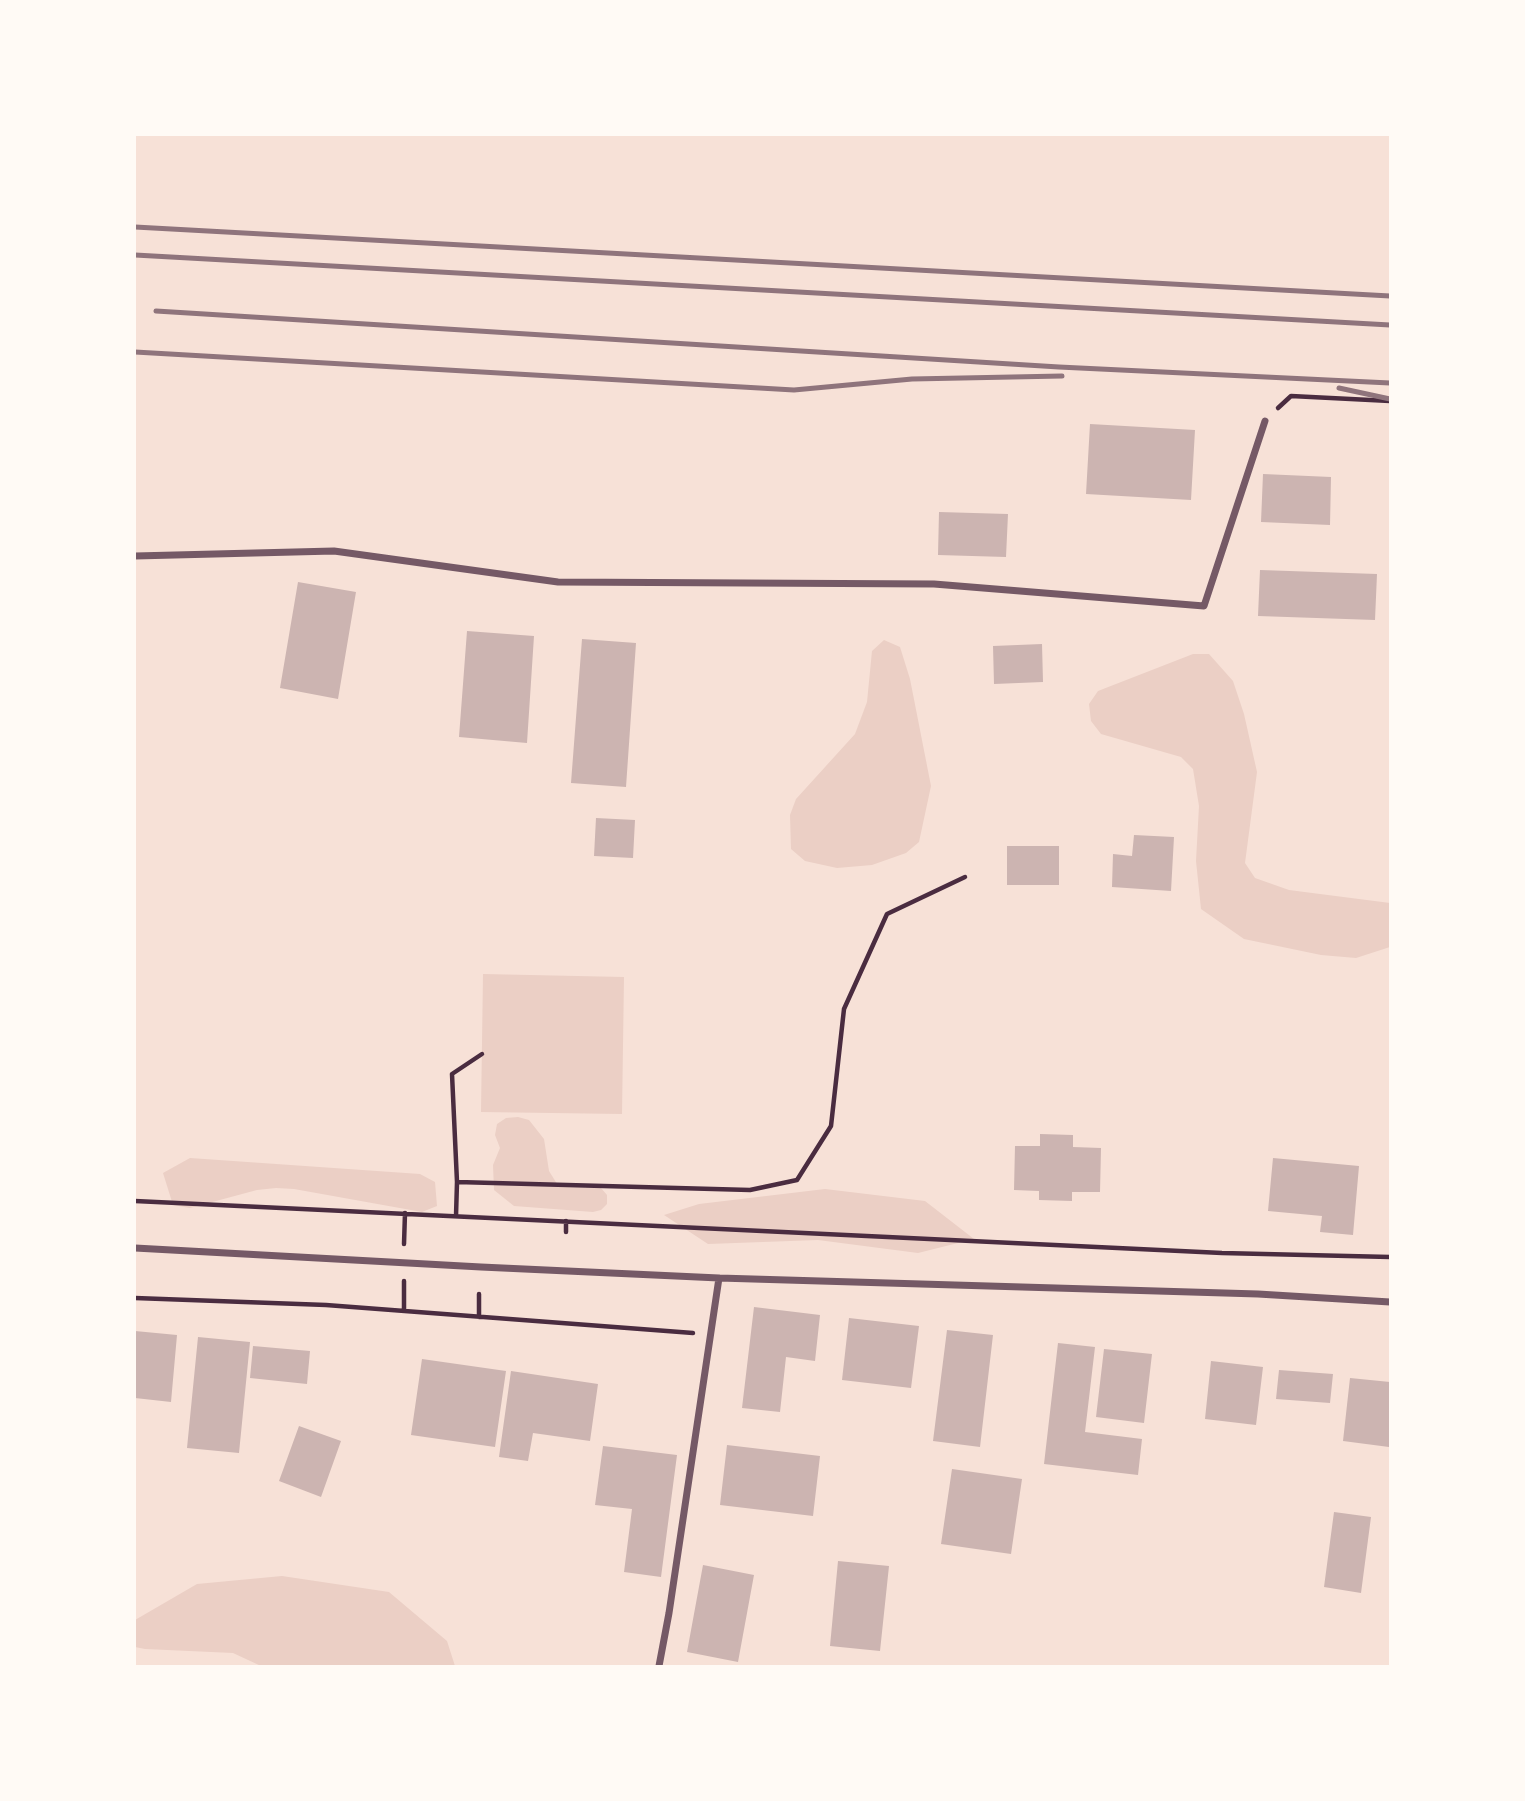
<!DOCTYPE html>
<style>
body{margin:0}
#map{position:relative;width:1525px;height:1801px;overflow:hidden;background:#f7e1d7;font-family:Raleway,sans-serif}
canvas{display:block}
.frame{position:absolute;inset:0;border:136px solid #fffaf5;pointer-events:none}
</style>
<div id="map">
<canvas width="1525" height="1801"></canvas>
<div class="frame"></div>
</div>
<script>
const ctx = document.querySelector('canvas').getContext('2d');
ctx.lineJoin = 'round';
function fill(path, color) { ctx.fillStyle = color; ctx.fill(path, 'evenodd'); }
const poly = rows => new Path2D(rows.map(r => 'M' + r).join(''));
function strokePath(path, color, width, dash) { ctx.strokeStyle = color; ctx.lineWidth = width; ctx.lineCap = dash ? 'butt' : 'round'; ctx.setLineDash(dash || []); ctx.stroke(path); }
const green = poly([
 [884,640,900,647,910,679,931,786,919,842,906,853,872,865,837,868,805,861,791,849,790,815,796,799,855,734,867,702,872,651],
 [1193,654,1209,654,1233,681,1244,714,1257,772,1245,863,1255,878,1289,890,1390,903,1390,947,1356,958,1321,955,1244,939,1201,909,1196,861,1199,806,1193,769,1181,757,1101,734,1091,721,1089,704,1098,691],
 [483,974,624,977,622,1114,481,1112],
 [518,1117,529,1120,544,1139,549,1171,559,1187,601,1188,607,1195,607,1204,601,1210,593,1212,514,1206,494,1190,493,1165,500,1148,495,1135,497,1124,506,1118],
 [190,1158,420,1174,435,1182,437,1206,422,1212,294,1189,276,1188,257,1190,190,1208,173,1205,163,1173],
 [825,1189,925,1201,974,1239,918,1253,818,1240,708,1244,664,1215,699,1204],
 [282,1576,389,1592,447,1641,455,1666,261,1666,233,1653,145,1649,135,1647,135,1620,197,1584]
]);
const building = poly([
 [1090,424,1195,430,1191,500,1086,494],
 [1263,474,1331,477,1330,525,1261,522],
 [939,512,1008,514,1006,557,938,555],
 [1260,570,1377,574,1375,620,1258,616],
 [298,582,356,592,338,699,280,688],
 [467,631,534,636,527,743,459,737],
 [582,639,636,643,626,787,571,783],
 [1042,644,1043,682,994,684,993,646],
 [596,818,635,820,633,858,594,856],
 [1134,835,1174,837,1171,891,1112,887,1113,854,1132,856],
 [1007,846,1059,846,1059,885,1007,885],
 [1040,1134,1073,1135,1073,1147,1101,1148,1100,1192,1072,1192,1072,1201,1039,1200,1039,1191,1014,1190,1015,1146,1040,1146],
 [1273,1158,1359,1166,1353,1235,1320,1232,1322,1216,1268,1211],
 [754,1307,820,1315,815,1361,786,1357,780,1412,742,1408],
 [849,1318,919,1326,911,1388,842,1380],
 [947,1330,993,1335,980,1447,933,1441],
 [135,1331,177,1335,171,1402,135,1398],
 [198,1337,250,1342,239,1453,187,1448],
 [1058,1343,1095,1347,1085,1432,1142,1439,1138,1475,1044,1464],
 [253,1346,310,1351,307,1384,250,1378],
 [1104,1349,1152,1354,1144,1423,1096,1417],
 [422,1359,506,1371,495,1447,411,1435],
 [1211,1361,1263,1367,1256,1425,1205,1419],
 [1279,1370,1333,1374,1330,1403,1276,1399],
 [511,1371,598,1384,590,1441,533,1433,528,1461,499,1457],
 [1350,1378,1390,1382,1389,1447,1343,1441],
 [299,1426,341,1441,321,1497,279,1481],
 [727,1445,820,1456,813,1516,720,1505],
 [603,1446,677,1455,661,1577,624,1572,632,1509,595,1505],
 [952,1469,1022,1479,1011,1554,941,1544],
 [1334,1512,1371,1517,1361,1593,1324,1587],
 [838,1561,889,1566,880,1651,830,1646],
 [703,1565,754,1575,738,1662,687,1652]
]);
const path = poly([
 [1278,408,1291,396,1390,401],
 [457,1182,750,1190,797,1180,831,1126,844,1009,887,914,965,877],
 [135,1201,1222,1253,1390,1257],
 [456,1216,457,1182,452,1074,482,1054],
 [566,1232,566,1221],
 [404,1244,405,1213],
 [404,1281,404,1311],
 [479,1294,479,1317],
 [135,1298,326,1305,693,1333]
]);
const minor = poly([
 [135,556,334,551,558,582,934,584,1204,606,1265,421],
 [135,1248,481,1267,719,1278,1258,1294,1390,1302],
 [659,1666,669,1613,719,1278]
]);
const rail = poly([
 [135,227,1390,296],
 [135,255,1390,325],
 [156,311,1059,367,1390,383],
 [135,352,794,390,912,379,1062,376],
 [1339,388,1390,399]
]);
fill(green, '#ebcfc5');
fill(building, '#ccb4b1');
strokePath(path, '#4a2c40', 4.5);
strokePath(minor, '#755966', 7);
strokePath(rail, '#8f747c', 5);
</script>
